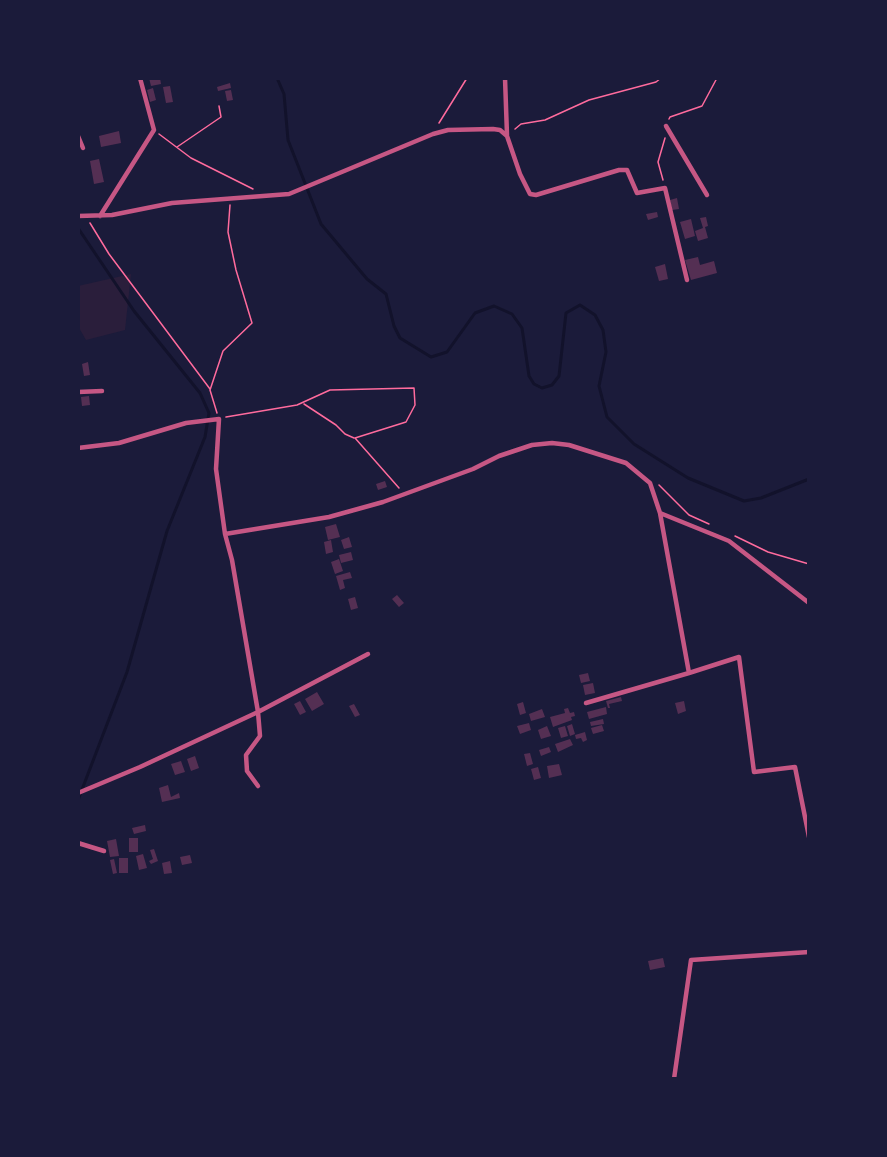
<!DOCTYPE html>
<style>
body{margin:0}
#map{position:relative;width:887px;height:1157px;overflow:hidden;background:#1b1b3a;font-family:Overpass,sans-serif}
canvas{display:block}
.frame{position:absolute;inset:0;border:80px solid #1b1b3a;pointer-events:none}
</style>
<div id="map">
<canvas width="887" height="1157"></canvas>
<div class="frame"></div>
</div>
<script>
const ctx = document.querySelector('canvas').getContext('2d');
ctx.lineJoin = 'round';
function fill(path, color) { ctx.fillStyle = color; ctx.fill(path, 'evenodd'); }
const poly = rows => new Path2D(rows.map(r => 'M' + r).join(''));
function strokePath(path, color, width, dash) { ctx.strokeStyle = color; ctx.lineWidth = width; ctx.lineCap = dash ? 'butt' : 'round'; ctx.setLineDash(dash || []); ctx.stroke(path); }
const green = poly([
 [131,274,125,330,86,340,78,326,78,286]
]);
const stream = poly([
 [277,78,284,94,288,140,321,224,367,279,386,294,394,326,400,338,431,357,447,352,475,313,494,306,512,314,522,328,529,376,534,384,542,388,552,385,559,376,566,313,580,305,595,315,603,330,606,352,599,386,607,417,634,444,688,478,744,501,761,498,809,479],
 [78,228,134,311,200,393,209,413,205,437,167,531,127,672,78,800]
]);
const building = poly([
 [149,78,160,78,161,84,151,86],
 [230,83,231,88,218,91,217,87],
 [170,86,173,102,166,103,163,87],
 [153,88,156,100,150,102,147,90],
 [231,90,233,100,227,101,225,91],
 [119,131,121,143,101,147,99,136],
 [99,159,104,182,94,184,90,161],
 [677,198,679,209,672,210,670,200],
 [657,212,658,217,648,220,646,214],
 [706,217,708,226,705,227,708,238,698,241,695,231,703,228,700,218],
 [691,219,695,236,685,239,680,222],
 [698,257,700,265,714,261,717,273,691,280,685,260],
 [665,264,668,279,659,281,655,267],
 [88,362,90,375,84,376,82,364],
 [89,396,90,405,82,406,81,397],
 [385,481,387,487,378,490,376,484],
 [336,524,340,537,328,540,325,527],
 [349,537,352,547,344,549,341,540],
 [331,540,333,552,326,554,324,542],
 [351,552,353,560,341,563,339,555],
 [339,559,343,571,335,574,331,562],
 [350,572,352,578,343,580,345,588,340,590,336,576],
 [397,595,404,603,399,607,392,599],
 [355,597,358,608,351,610,348,599],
 [588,673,590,681,581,683,579,675],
 [593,683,595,693,585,695,583,685],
 [317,692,324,704,312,711,305,699],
 [621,697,622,701,609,704,610,708,608,708,606,701],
 [300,701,306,712,300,715,294,704],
 [684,701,686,711,678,714,675,703],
 [523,702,526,713,520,715,517,704],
 [354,704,360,715,355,717,349,706],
 [606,707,607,714,589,719,587,712],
 [568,708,570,713,574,712,575,716,571,717,572,720,553,727,550,717,565,713,564,709],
 [542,709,545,717,531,721,529,714],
 [603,719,604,724,591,726,590,722],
 [529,723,531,730,520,734,517,726],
 [572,724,575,734,570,736,567,726],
 [602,725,604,731,593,734,591,728],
 [547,726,551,736,541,739,538,730],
 [565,726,568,736,561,738,558,728],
 [585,732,587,740,583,742,581,738,576,739,575,735],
 [570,739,573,745,558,752,555,744],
 [549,747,551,752,541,756,539,750],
 [530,753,533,764,527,766,524,754],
 [195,756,199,768,191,771,187,759],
 [181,761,185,772,175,775,171,764],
 [559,764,562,775,549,778,547,766],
 [538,767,541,778,534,780,531,769],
 [168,785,171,797,179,793,180,798,162,802,159,788],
 [145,825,146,831,134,834,132,828],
 [129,838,138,838,138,852,129,852],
 [116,839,119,856,110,857,107,841],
 [154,849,158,861,151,864,149,861,153,859,150,850],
 [143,854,147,868,139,870,136,856],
 [190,855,192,863,182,865,180,857],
 [119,858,128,858,128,873,119,873],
 [114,859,117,873,113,874,110,860],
 [170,861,172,873,164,874,162,863],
 [663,958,665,967,650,970,648,961]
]);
const path = poly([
 [669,119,670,117,702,106,717,78],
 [439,123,467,78],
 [515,129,521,124,545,120,589,100,656,82,661,78],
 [159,134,191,158,253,189],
 [177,147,221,117,219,106],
 [663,180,658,162,665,138],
 [90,223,109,254,210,389],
 [304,404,336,425,345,434,354,438],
 [217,413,210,390,223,351,252,323,236,270,228,232,230,205],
 [226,417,297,405,330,390,414,388,415,405,406,422,355,438,399,488],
 [659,485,689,515,709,524],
 [735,536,768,552,809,564]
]);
const minor = poly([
 [505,78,507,135],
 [666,126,707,195],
 [78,136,83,148],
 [78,216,112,215,172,203,289,194,433,134,448,130,493,129,500,130,507,136,520,174,530,194,536,195,619,170,627,170,637,193,665,188,687,280],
 [100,216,154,130,140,78],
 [78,392,102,391],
 [78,448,119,443,186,423,219,419,216,469,225,534,232,560,258,712,260,736,246,755,247,771,258,786],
 [660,513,729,541,809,603],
 [225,534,329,517,383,502,473,469,499,456,532,445,552,443,569,445,626,463,650,483,660,513,689,673,739,657,754,772,795,767,809,837],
 [586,703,689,673],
 [78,793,140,767,258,712,368,654],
 [78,843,104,851],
 [674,1079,691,960,809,952]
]);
fill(green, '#2a1e3b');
strokePath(stream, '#12122b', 3);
fill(building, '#542f53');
strokePath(path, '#ff6b9d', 1.5);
strokePath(minor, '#c65784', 4.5);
</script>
